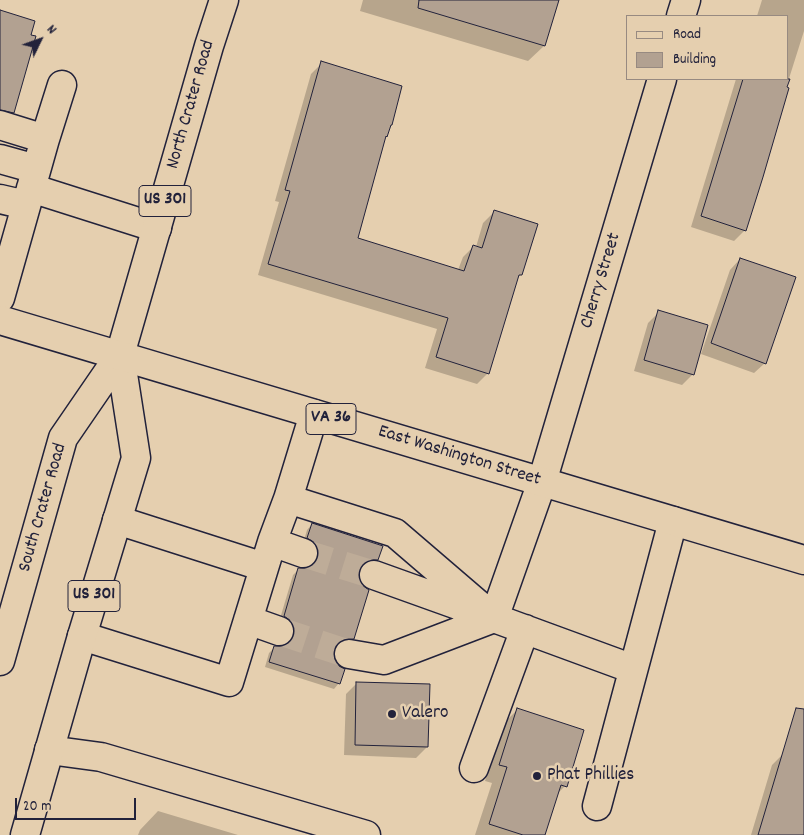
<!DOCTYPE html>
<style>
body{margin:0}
#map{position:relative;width:804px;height:835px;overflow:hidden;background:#e5cfaf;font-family:Dekko,sans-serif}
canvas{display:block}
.legend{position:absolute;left:626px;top:15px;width:162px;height:65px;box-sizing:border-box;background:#e5cfaf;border:1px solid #978a81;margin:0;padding:6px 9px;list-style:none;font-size:15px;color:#22223b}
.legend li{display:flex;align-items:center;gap:10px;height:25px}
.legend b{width:25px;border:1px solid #978a81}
.north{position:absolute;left:15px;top:15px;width:50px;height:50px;-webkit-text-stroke:4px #e5cfaf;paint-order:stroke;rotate:48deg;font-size:14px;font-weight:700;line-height:20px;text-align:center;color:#22223b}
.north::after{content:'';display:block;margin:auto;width:18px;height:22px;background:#22223b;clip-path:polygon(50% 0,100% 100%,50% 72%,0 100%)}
.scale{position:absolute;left:15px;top:798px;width:121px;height:22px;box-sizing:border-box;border:2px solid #22223b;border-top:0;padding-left:6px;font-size:15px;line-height:18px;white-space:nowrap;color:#22223b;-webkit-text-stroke:4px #e5cfaf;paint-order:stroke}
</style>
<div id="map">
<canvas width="804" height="835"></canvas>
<ul class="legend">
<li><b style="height:6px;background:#e5cfaf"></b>Road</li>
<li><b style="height:14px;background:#b2a191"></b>Building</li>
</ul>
<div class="north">N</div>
<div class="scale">20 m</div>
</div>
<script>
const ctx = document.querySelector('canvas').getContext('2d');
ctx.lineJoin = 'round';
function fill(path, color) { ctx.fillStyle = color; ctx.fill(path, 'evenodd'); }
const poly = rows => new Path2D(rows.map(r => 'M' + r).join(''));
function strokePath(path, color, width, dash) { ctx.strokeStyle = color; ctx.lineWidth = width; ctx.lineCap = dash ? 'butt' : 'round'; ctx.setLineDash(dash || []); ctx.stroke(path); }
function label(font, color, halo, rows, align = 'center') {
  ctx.font = font + ' Dekko,sans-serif'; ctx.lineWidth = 5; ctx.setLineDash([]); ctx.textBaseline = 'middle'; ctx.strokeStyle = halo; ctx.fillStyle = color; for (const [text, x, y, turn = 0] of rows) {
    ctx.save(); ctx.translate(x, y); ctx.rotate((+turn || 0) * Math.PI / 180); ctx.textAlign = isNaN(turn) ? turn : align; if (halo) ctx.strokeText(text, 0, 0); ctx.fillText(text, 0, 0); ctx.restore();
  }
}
const shadow = poly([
 [363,0,557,0,544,46,528,61,360,11],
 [762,0,804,0,804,31,786,88,745,230,734,241,691,227,736,79,788,79,788,16,757,16],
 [322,63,386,136,384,138,356,239,458,270,463,257,474,246,476,247,483,223,494,212,520,275,517,279,488,373,477,384,425,368,437,329,258,275,279,202,275,201,311,74],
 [740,259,765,363,754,373,701,354,730,270],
 [659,312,693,374,682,385,634,371,648,323],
 [312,524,377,559,372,565,364,565,358,570,353,638,351,640,351,638,337,641,351,640,347,644,337,645,332,651,339,683,334,689,265,667,269,653,275,647,287,645,289,642,289,634,279,622,293,575,299,569,311,567,313,564,313,556,303,544,307,530],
 [357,683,427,747,416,758,344,755,346,694],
 [517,710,565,786,556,795,544,835,475,835,492,783,485,781,502,725],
 [783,754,804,760,804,835,751,835,772,765],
 [158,811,238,835,138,835,140,830]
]);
const building = poly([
 [419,0,559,0,545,46,418,8,419,0],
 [0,10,35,21,31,35,36,36,14,113,0,110,0,10],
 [321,61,402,86,392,125,391,125,387,137,386,136,358,238,464,271,473,245,482,248,494,210,538,224,522,275,519,275,489,374,436,357,448,318,268,264,290,191,285,190,321,61],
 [743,79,790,79,787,87,789,88,763,177,746,231,701,216,743,79],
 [740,258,796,277,766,364,711,343,740,258],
 [658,310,708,325,694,375,644,360,658,310],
 [312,523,383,546,378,560,371,560,364,563,359,570,359,577,362,585,369,590,354,639,343,640,337,644,334,651,335,660,339,666,345,669,340,684,269,662,274,646,282,646,289,643,294,636,294,628,291,621,284,616,298,568,305,568,313,565,318,558,318,550,315,543,307,538,312,523],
 [356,682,430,684,428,747,355,745,356,682],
 [517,708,584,730,567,787,561,785,545,835,523,835,489,824,507,767,499,765,517,708],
 [796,708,804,709,804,835,758,835,796,708]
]);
const minorTunnel = poly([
 [303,553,374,575],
 [279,631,349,654]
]);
const minor = poly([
 [681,16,686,0],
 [0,125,45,139,0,298],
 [45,139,62,85],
 [0,159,36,169],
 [31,188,157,228],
 [0,199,26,205],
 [288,499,314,414],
 [117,520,264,567],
 [272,542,303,553],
 [374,575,494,618,633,669],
 [248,620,279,631],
 [82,636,229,682,272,542,288,499,395,533,494,618],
 [349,654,384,660,494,618,542,482,662,79],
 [49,750,101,757,366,835],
 [474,768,525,629],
 [597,806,673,521]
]);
const major = poly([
 [0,661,63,438,120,355,209,46,224,0],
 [25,835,82,636,136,458,120,355]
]);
const highway = poly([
 [0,320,804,560]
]);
const markers = [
 [392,714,5,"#22223b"],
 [537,776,5,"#22223b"]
];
const shields = [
 [165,201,52],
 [331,419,50],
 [94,596,52]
];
const shieldNames = [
 ["US 301",165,201],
 ["VA 36",331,419],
 ["US 301",94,596]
];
const streetNames = [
 ["North Crater Road",192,105,-74],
 ["Cherry Street",602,281,-73],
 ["East Washington Street",459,457,17],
 ["South Crater Road",44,508,-74]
];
const poiNames = [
 ["Valero",402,714],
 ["Phat Phillies",547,776]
];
fill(shadow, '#0003');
fill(building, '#b2a191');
strokePath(building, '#22223b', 1);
strokePath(minorTunnel, '#beac98', 28, [28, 14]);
strokePath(minor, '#22223b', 31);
strokePath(major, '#22223b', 31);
strokePath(highway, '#22223b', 31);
strokePath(minor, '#e5cfaf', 28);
strokePath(major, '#e5cfaf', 28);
strokePath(highway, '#e5cfaf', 28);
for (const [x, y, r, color] of markers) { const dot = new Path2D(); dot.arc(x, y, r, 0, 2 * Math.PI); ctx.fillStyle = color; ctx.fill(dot); strokePath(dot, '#e5cfaf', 2); }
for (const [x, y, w] of shields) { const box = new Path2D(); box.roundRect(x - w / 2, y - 15.5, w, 31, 4); ctx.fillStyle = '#e5cfaf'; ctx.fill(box); strokePath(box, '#22223b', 1); }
label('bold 18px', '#22223b', null, shieldNames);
label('19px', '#22223b', '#e5cfaf', streetNames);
label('19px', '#22223b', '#e5cfaf', poiNames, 'left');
</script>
